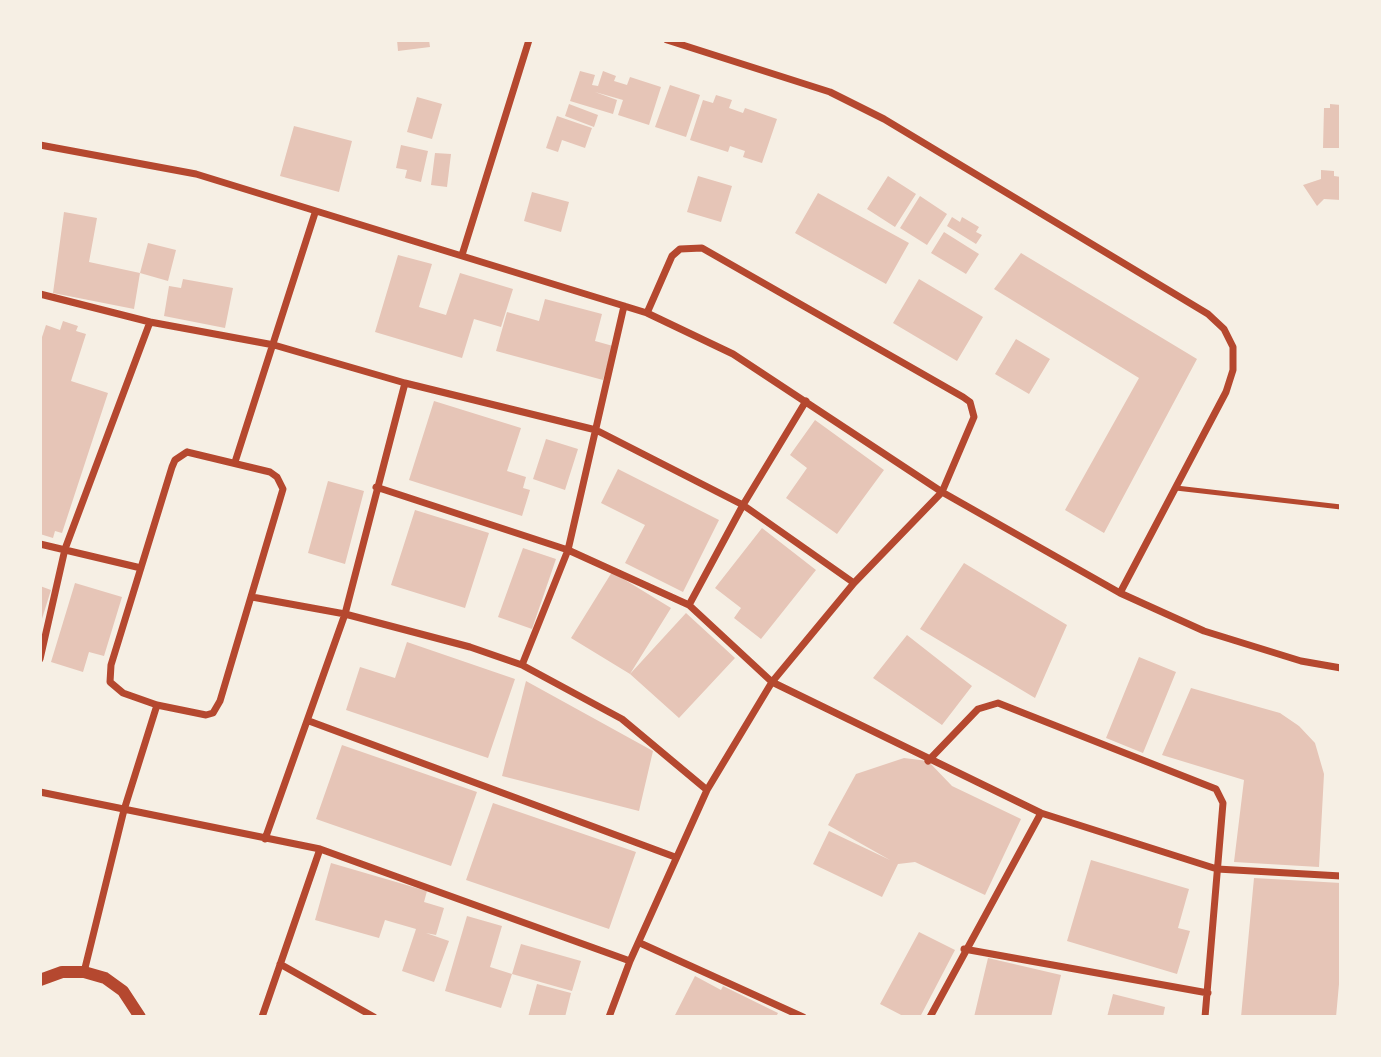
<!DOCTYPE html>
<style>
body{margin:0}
#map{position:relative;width:1381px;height:1057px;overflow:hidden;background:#f6efe4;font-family:"Fira Sans Condensed",sans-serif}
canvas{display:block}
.frame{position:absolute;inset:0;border:42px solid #f6efe4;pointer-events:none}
</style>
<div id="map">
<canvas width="1381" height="1057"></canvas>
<div class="frame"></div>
</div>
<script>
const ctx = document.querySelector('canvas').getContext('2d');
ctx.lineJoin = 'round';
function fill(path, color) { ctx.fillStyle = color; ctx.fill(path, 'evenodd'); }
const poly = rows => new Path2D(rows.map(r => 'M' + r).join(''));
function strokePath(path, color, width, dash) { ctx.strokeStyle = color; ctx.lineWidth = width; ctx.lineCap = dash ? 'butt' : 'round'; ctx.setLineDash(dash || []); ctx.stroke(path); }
const building = poly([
 [397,40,429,40,430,47,398,51],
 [580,71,595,75,592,85,598,86,603,71,616,76,614,81,627,85,630,77,661,87,649,125,618,115,623,100,595,92,617,100,613,114,570,101],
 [670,85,700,95,686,137,655,127],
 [716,95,732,100,729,108,743,113,745,108,777,119,762,163,743,157,745,151,730,146,728,152,690,140,703,100,713,103],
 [417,97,442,104,432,139,407,132],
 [569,104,598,115,594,127,565,116],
 [1330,104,1341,105,1341,148,1323,148,1324,108,1330,108],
 [557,116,592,128,585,148,562,140,558,152,546,148],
 [294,126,352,141,339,192,280,176],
 [401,145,428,151,421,182,405,178,407,170,396,168],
 [435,153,451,154,447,187,431,185],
 [1321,170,1334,171,1334,176,1341,177,1341,200,1324,199,1317,206,1303,185,1321,179],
 [698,176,732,186,721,222,687,212],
 [888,176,916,194,895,227,867,209],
 [532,192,569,202,561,232,524,221],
 [818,193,909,243,886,284,795,233],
 [920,196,947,214,927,245,900,228],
 [64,212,97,218,89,262,140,273,134,309,53,293],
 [952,217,960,222,962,217,979,227,976,232,982,235,976,244,947,226],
 [944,232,979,254,966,274,931,253],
 [148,243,176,250,168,281,140,273],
 [1021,253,1197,359,1104,533,1065,510,1139,378,994,289],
 [398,255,432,264,419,307,446,315,460,273,513,289,501,327,474,319,462,358,375,332],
 [183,279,233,288,225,328,164,316,169,286,181,288],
 [919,279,983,317,957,361,893,323],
 [545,299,602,314,595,341,613,346,603,380,496,351,507,312,539,321],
 [63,321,78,326,76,331,86,334,71,381,108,393,62,533,55,531,53,538,40,534,40,343,46,325,60,330],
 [1016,339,1050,359,1029,394,995,374],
 [434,401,521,428,507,471,526,477,523,488,530,490,522,516,409,480],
 [815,420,884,470,837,534,786,498,807,468,790,455],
 [546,439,578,449,565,490,533,479],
 [618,469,719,520,683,592,625,563,645,525,601,503],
 [328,481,364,491,345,564,308,553],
 [415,510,489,533,465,608,391,585],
 [762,528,816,570,761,639,734,618,741,608,715,588],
 [523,548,556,559,532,629,498,617],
 [964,563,1067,625,1035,698,920,629],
 [612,572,671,608,630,674,571,638],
 [75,583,122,597,104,656,89,652,83,672,51,662],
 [40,586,51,590,41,622,40,622],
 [686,613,735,658,679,718,630,674],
 [907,635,972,686,942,725,873,678],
 [407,642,515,679,488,758,346,710,360,667,395,678],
 [1139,657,1176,672,1143,753,1106,738],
 [526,681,653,751,639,811,502,776],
 [1191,688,1280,713,1299,726,1315,743,1324,774,1319,867,1234,862,1244,780,1162,755],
 [342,745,477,792,451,866,316,819],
 [904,758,928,761,952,786,1021,819,985,895,915,862,898,864,882,897,813,864,829,831,890,860,828,825,856,774],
 [493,803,636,852,609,929,466,880],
 [1091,860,1189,889,1178,928,1190,931,1177,974,1067,941],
 [331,863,427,891,424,902,444,908,436,935,426,933,449,941,434,982,402,971,416,929,385,920,379,938,315,920],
 [1254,878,1341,883,1341,962,1336,1017,1241,1017],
 [467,916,502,926,490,967,512,974,521,944,581,961,572,991,512,974,501,1008,445,991],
 [919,932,955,950,920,1017,905,1017,880,1004],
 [988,958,1061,975,1051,1017,974,1017],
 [695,976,721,990,723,986,778,1013,776,1017,674,1017],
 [537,984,571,993,565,1017,528,1017],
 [1113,994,1165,1007,1163,1017,1107,1017]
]);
const service = poly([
 [1176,488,1341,507]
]);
const minor = poly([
 [667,40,830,92,884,119,1208,314,1224,329,1233,347,1233,370,1226,392,1120,593],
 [40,145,196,174,647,313,733,354,942,492,1120,593,1204,631,1301,661,1341,668],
 [462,255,529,40],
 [40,294,150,322,274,345,405,383,596,430,743,505,854,583],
 [187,452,270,472,277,477,283,489,220,701,213,713,206,715,157,705,123,693,110,682,111,665,172,467,175,460,187,452],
 [235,462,315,213],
 [376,487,568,550,689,605,772,682,1041,813,1217,869,1341,876],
 [40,544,141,568],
 [252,597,345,614,470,647,522,665,622,719,707,790],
 [689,605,743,505,806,401],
 [40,659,65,549,150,322],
 [522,665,568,550,624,306],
 [309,721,675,857],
 [928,761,978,709,998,703,1216,789,1223,803,1205,1017],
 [40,792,320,849,630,961],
 [265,839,345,614,405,383],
 [640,943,803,1017],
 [964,949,1208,993],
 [280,964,374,1017],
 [84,972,124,810,157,705],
 [262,1017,320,849],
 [609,1017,630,961,707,790,772,682,854,583,942,492,974,417,970,402,963,397,702,248,680,249,672,256,647,313],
 [930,1017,1041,813]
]);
const tertiary = poly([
 [40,980,62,972,84,972,105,978,123,991,140,1017]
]);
fill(building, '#e6c5b7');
strokePath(service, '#b5482f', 5);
strokePath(minor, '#b5482f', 7);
strokePath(tertiary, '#b5482f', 12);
</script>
